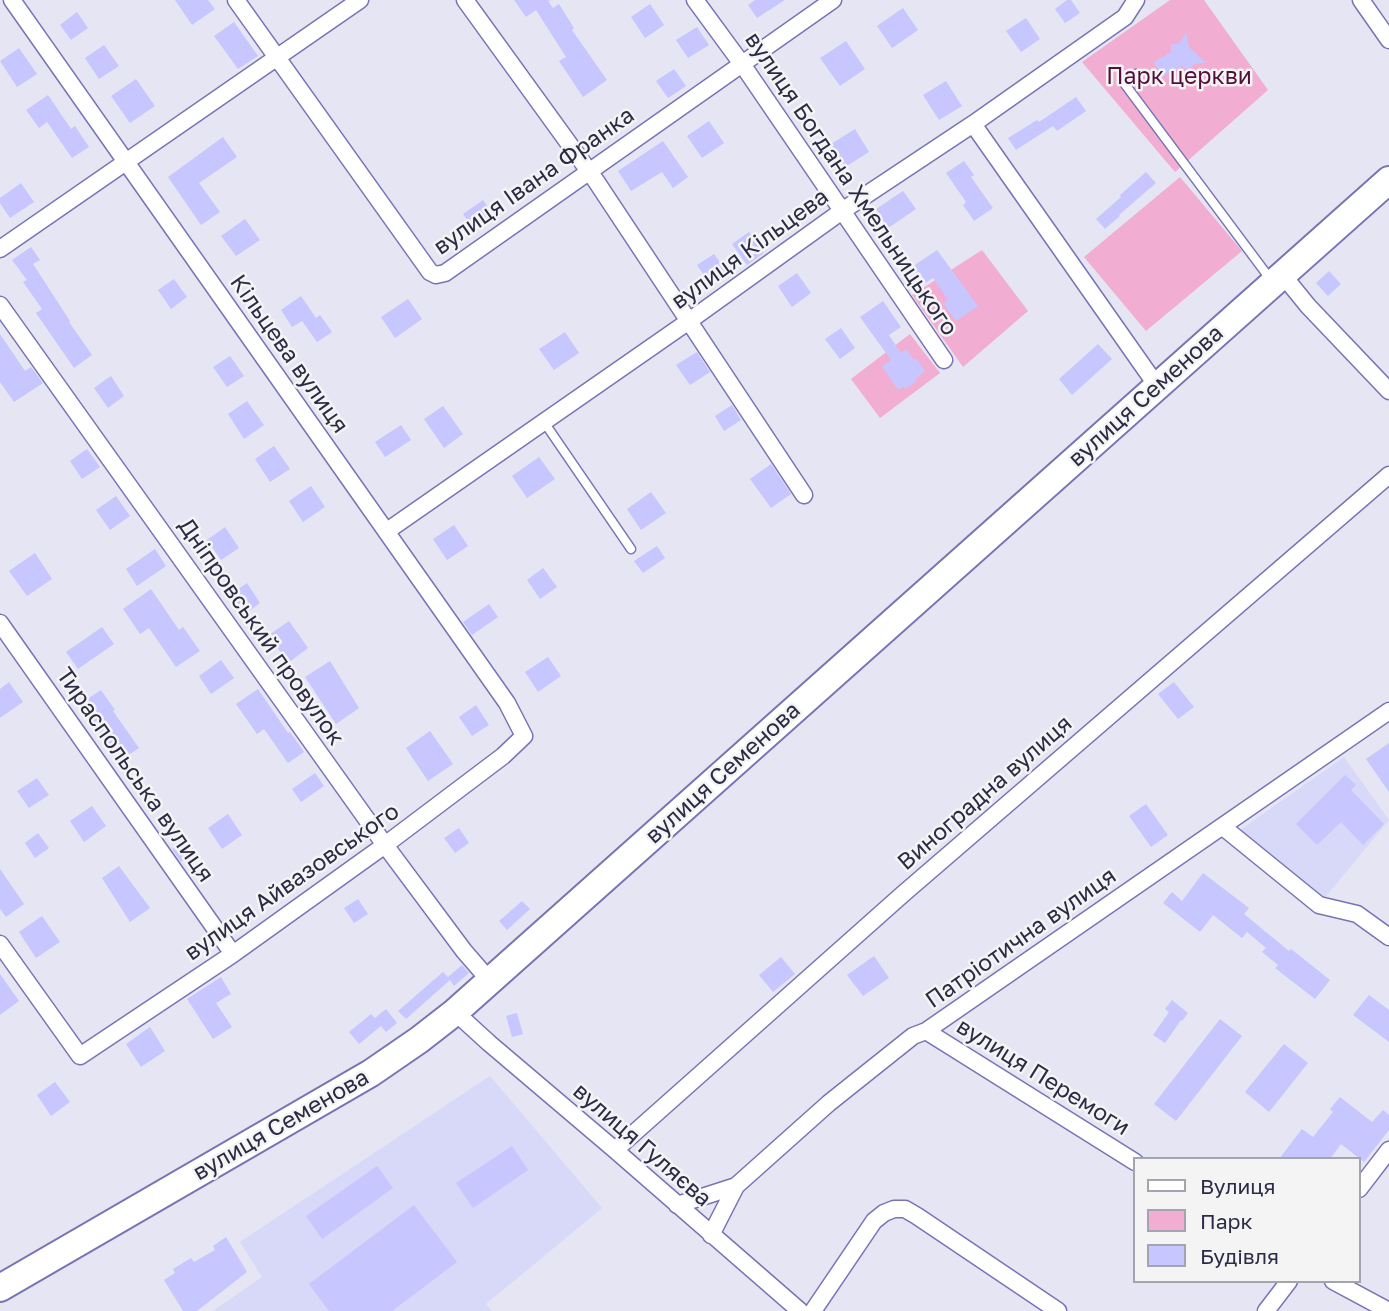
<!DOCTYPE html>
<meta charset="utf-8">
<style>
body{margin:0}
#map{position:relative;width:1389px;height:1311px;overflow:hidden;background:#e5e5f4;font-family:"Golos Text",sans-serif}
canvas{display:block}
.legend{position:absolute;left:1133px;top:1157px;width:228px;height:126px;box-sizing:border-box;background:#f4f4f4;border:2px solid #a4a4ae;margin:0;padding:9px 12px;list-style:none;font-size:21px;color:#2c2b46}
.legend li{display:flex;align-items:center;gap:14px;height:35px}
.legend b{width:35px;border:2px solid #a4a4ae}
</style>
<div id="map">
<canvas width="1389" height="1311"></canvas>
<ul class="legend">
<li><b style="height:9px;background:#fff"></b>Вулиця</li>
<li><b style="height:19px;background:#f1add2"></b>Парк</li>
<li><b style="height:19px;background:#c7c6fe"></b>Будівля</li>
</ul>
</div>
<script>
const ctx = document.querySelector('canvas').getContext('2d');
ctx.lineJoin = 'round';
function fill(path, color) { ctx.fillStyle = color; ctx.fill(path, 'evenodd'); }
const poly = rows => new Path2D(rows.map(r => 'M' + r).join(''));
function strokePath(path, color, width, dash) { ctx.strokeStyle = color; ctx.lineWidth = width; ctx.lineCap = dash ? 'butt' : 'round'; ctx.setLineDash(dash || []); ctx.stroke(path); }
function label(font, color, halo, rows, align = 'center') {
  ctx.font = font + ' "Golos Text",sans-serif'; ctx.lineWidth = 5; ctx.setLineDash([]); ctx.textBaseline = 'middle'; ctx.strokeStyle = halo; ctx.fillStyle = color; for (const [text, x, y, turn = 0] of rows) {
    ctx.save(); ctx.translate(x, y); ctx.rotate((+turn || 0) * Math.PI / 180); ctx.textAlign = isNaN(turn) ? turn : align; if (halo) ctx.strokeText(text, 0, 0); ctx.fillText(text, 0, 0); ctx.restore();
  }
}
const built = poly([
 [1344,757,1389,820,1322,901,1240,830],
 [490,1076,602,1208,486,1304,492,1311,213,1311,262,1277,240,1242]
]);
const green = poly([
 [1170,0,1204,0,1268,90,1175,172,1082,62],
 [1180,177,1242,251,1146,331,1084,257],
 [982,250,1028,311,963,367,912,295],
 [910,334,940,373,880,418,851,379]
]);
const building = poly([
 [175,0,208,0,215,9,192,25],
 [514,0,551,0,548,1,553,8,559,4,574,28,572,30,607,80,583,97,559,61,566,57,536,10,526,17],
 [755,0,785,0,757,18,748,5],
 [1067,0,1071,0,1080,13,1065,23,1055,9],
 [650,4,664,25,645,38,631,17],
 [903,8,918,30,892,48,877,26],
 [77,12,88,28,71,40,60,25],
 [1026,18,1040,39,1021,52,1006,31],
 [234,22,258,56,238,69,214,36],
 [697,27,709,45,688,58,676,40],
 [1186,32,1189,47,1206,63,1194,64,1188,71,1182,66,1162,77,1154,62,1171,52,1171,44,1179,44],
 [846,41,865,69,840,86,820,58],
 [104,45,119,66,99,79,85,58],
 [19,48,37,74,17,87,0,61],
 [674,69,686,86,668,98,656,81],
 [136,79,155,106,130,123,111,96],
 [946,81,962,106,939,120,923,95],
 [48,95,71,129,75,126,89,147,72,158,47,122,39,128,26,110],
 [1076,97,1086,111,1057,131,1053,126,1016,150,1008,138,1037,120,1039,122],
 [709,121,724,143,702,158,687,136],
 [855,129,869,152,845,167,831,144],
 [223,137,237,157,199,183,220,212,201,225,168,177],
 [663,141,688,177,673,188,662,172,631,191,618,171],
 [964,161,974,175,971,177,993,208,974,221,963,205,966,202,946,173],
 [1146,172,1156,183,1119,215,1120,216,1105,229,1096,219,1121,197,1120,195],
 [21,183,34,202,10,218,0,203,0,198],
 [903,191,916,209,888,228,876,209],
 [483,200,492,213,472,227,463,214],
 [245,219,260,240,236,256,221,236],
 [749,232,764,253,747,265,732,244],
 [31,247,40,260,33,264,70,321,69,322,92,355,74,368,36,313,42,309,23,282,27,280,12,260],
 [937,250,978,306,956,321,943,303,948,300,933,278,924,284,912,267],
 [714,254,727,272,710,284,697,265],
 [1329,271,1341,284,1328,296,1316,283],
 [797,273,811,293,792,307,778,286],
 [174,279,187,297,171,309,158,290],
 [301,296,316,318,320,315,332,332,317,342,302,321,292,327,281,310],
 [408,299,422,319,395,338,381,317],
 [883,301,901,327,889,335,901,353,906,349,914,360,916,358,925,371,915,379,917,381,905,389,903,387,898,390,882,366,891,360,860,317],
 [841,328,855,348,840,359,825,339],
 [565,332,579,353,554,370,539,349],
 [0,334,25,371,31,367,43,383,14,402,0,382],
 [1098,344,1112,359,1072,395,1059,379],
 [697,352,710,372,690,385,676,365],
 [230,356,244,376,227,387,213,367],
 [111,376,124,396,108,408,94,388],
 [247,401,264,425,244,439,228,414],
 [732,405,741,420,724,431,715,416],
 [443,406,463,434,444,448,424,419],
 [401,425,411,440,385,457,375,442],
 [274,446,290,469,270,482,255,459],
 [87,449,100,467,82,479,70,461],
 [539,457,555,479,527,498,512,476],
 [771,464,791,494,771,508,750,479],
 [311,486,325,507,303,522,289,501],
 [651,492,666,513,641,530,627,509],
 [116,496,130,516,110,530,96,510],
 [454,525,468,546,447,560,433,539],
 [225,527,239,548,221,560,207,540],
 [657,546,665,558,643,573,634,561],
 [155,549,166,566,137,586,126,569],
 [35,553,52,579,27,596,9,571],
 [543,568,557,587,540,599,527,580],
 [247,583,260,603,245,614,231,594],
 [151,589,179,630,183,627,200,651,176,667,149,628,140,634,123,609],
 [489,604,498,617,472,635,463,622],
 [289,621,308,648,288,663,269,635],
 [102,627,114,644,78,669,66,652],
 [548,657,561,676,538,692,525,672],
 [221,660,234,678,211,694,199,676],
 [330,661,359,708,336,724,305,677],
 [9,682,23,702,0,718,0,689],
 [1174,682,1194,707,1178,719,1158,694],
 [258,689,288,733,290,732,304,752,288,763,264,729,257,734,236,704],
 [101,690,115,710,113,711,139,748,119,761,80,704],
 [476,705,489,725,472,736,459,717],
 [430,731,453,764,428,781,406,748],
 [1389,743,1389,792,1366,759],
 [315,773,324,786,301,802,292,789],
 [1345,775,1356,785,1351,790,1384,824,1363,845,1341,822,1317,845,1296,824],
 [37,778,49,795,29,808,17,791],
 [1146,804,1168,835,1151,847,1129,816],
 [92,806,106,826,84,842,70,821],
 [228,814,242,835,222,849,208,828],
 [459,828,469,843,455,853,444,838],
 [38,833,49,848,35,858,25,843],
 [185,839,195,851,181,862,172,849],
 [119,866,150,908,130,922,102,878],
 [0,869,24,904,6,917,0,909],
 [1203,873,1249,908,1244,914,1289,951,1291,949,1330,980,1315,999,1275,968,1278,965,1262,952,1266,948,1247,932,1242,938,1213,915,1200,932,1163,903,1172,892,1182,901],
 [358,899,368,914,354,923,344,908],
 [522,901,530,909,507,930,499,921],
 [42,916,60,942,36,958,19,932],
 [874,956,889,978,863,996,847,975],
 [781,957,795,974,773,992,759,975],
 [462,965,469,973,454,986,450,980,406,1019,398,1011,443,972,448,977],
 [0,974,19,1001,0,1015],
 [221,977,231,994,216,1003,232,1027,213,1039,187,999],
 [1369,995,1389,1010,1389,1042,1353,1015],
 [1172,1000,1188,1013,1182,1021,1181,1020,1165,1043,1153,1035,1169,1012,1165,1009],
 [386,1009,397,1023,386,1032,381,1026,359,1044,349,1032,371,1014,375,1018],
 [517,1013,523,1034,512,1037,506,1016],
 [1220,1019,1242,1036,1176,1121,1154,1104],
 [150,1027,165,1051,141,1067,126,1044],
 [1284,1044,1308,1063,1269,1112,1245,1092],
 [55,1082,70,1102,51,1116,37,1095],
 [1340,1097,1372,1122,1383,1110,1389,1115,1389,1130,1364,1162,1341,1144,1330,1159,1279,1159,1302,1129,1313,1137,1333,1112,1330,1109],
 [512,1146,528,1170,473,1208,456,1183],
 [377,1166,393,1188,322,1239,306,1216],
 [414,1205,457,1262,392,1311,329,1311,309,1284],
 [226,1237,247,1272,197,1311,183,1311,164,1280,175,1273,173,1269,191,1258,194,1262,215,1250,213,1246]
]);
const service = poly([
 [1136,74,1124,83,1271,280],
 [544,422,631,549]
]);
const minor = poly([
 [236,0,430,272,436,275,445,273,833,0],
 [465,0,596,181,804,495],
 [695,0,742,64,944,360],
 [1361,0,1389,40],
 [973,124,1157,386],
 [0,249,360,0],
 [1282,274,1308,306,1389,391],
 [0,305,385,845,464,951,490,981],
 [387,531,689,321,842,211,973,124,1125,17,1136,0],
 [0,623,233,954],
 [1223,827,1319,905,1357,914,1389,937],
 [0,944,80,1056,233,954,385,845,503,756,524,736,507,703,12,0],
 [455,1012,489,1043,615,1150,800,1311],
 [926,1031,1135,1162],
 [615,1150,903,894,1389,475],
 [1359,1189,1389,1150],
 [677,1205,736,1186],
 [711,1235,736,1186,829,1103,913,1036,926,1031,1389,711],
 [1333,1281,1389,1311],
 [813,1311,874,1221,884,1213,894,1209,905,1209,917,1216,1058,1311],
 [1266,1311,1289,1281]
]);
const trunk = poly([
 [0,1288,371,1073,419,1040,455,1012,1389,180]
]);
const parkNames = [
 ["Парк церкви",1179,77]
];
const streetNames = [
 ["вулиця Івана Франка",534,181,-35],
 ["вулиця Богдана Хмельницького",851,184,56],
 ["вулиця Кільцева",750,249,-36],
 ["Кільцева вулиця",289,354,55],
 ["вулиця Семенова",1146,396,-42],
 ["Дніпровський провулок",261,632,55],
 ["вулиця Семенова",723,773,-42],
 ["Тираспольська вулиця",135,775,55],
 ["Виноградна вулиця",985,793,-41],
 ["вулиця Айвазовського",292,882,-35],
 ["Патріотична вулиця",1021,938,-35],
 ["вулиця Перемоги",1043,1077,32],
 ["вулиця Семенова",281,1125,-30],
 ["вулиця Гуляєва",642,1145,41]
];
fill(built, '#d8d8f8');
fill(green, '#f1add2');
fill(building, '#c7c6fe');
strokePath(service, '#7874b4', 11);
strokePath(minor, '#7874b4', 19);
strokePath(trunk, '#7874b4', 30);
strokePath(service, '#fff', 8);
strokePath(minor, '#fff', 16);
strokePath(trunk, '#fff', 26);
label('23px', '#540e3c', '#f4f4f4', parkNames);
label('23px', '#2c2b46', '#f4f4f4', streetNames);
</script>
